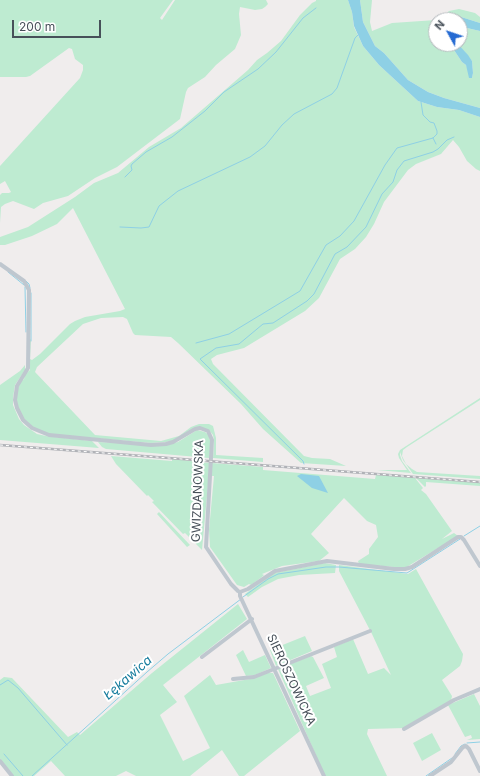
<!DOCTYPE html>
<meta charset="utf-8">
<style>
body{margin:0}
#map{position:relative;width:480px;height:776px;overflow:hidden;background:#f0eded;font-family:Inter,sans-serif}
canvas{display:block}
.north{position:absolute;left:428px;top:12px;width:40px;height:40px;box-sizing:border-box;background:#fff;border:1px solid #b5b9bd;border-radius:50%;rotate:310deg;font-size:11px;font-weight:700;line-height:16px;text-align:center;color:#475059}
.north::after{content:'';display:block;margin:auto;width:14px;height:18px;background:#256ad2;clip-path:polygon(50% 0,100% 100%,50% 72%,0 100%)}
.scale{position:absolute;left:12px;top:20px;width:89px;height:18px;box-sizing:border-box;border:2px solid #475059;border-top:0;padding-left:5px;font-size:12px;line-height:14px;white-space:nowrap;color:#475059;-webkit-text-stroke:3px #fff;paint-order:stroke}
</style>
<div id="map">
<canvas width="480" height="776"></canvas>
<div class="north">N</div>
<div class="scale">200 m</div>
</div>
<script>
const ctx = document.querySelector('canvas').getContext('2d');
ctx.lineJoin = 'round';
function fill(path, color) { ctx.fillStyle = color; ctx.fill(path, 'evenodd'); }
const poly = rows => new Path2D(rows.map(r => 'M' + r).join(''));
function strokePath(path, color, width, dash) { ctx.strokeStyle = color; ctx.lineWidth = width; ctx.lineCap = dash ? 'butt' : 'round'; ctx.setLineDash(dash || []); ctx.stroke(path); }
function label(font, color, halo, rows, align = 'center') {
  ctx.font = font + ' Inter,sans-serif'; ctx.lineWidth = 4; ctx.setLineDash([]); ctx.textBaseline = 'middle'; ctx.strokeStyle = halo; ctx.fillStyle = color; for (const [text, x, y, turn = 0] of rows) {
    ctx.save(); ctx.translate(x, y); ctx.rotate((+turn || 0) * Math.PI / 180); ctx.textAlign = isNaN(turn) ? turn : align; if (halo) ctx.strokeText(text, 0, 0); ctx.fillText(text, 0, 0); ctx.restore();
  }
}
const green = poly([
 [0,0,173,0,160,18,162,20,175,0,266,0,268,4,265,7,262,9,255,10,240,7,239,14,241,35,235,49,216,65,205,77,188,88,186,92,180,119,117,167,95,178,68,196,43,203,34,209,13,201,5,204,1,207,0,223,0,195,2,193,9,193,11,192,5,181,0,184,0,166,80,78,83,70,83,65,75,59,72,49,69,48,30,76,26,77,0,77],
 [316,0,348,0,352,12,354,27,363,46,379,65,418,101,437,107,459,110,480,117,480,171,476,169,467,161,459,147,453,140,441,154,416,164,408,170,384,202,374,224,366,237,355,249,340,259,319,298,305,311,244,348,217,355,211,359,213,364,304,456,312,458,330,459,346,466,301,463,263,429,241,404,178,343,171,337,135,335,133,333,127,319,123,317,101,318,83,324,37,367,35,372,95,435,161,441,179,436,191,427,199,424,209,424,213,426,216,438,216,455,263,458,263,462,213,458,214,441,213,435,209,430,195,427,172,441,166,442,151,443,49,434,33,427,24,419,18,407,16,399,17,391,21,381,24,379,25,374,30,370,29,340,31,339,30,359,32,360,40,354,70,324,75,321,85,317,120,311,125,309,73,208,57,224,32,236,5,245,0,245,0,237,28,227,75,197,94,183,118,173,149,147,181,128,248,70,257,60,267,53,281,41,300,15,312,3,316,1],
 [360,0,372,0,370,22,372,31,392,23,436,20,436,44,450,44,462,62,466,65,472,78,473,73,472,61,458,44,460,44,460,23,467,28,480,31,480,108,444,98,428,92,408,80,384,53,375,46,363,22],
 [459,9,475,13,480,17,480,23,458,16,448,17,444,20,440,20,449,11],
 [25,365,25,370,15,385,13,398,13,405,19,419,24,425,37,434,46,436,92,441,99,448,0,440,0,385,20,371],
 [480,398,480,400,407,447,403,450,402,456,406,464,412,469,417,472,480,476,480,479,413,474,403,460,400,452,400,455,402,461,411,473,377,470,407,470,399,458,398,454,400,450],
 [197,430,205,432,209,435,211,445,209,458,106,449,102,447,98,442,165,445,178,442],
 [111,456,172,461,172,459,210,463,202,550,185,533,183,534,152,502,154,501,148,495,147,496,116,464],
 [212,463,263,467,263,470,375,479,376,475,415,478,423,488,421,490,426,494,452,531,442,539,454,533,458,536,405,568,359,564,358,561,369,554,369,549,378,537,376,525,367,521,344,498,311,534,329,553,319,561,282,566,262,574,264,575,262,577,251,585,249,584,244,587,237,585,210,547,209,530,214,476,211,476],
 [416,478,480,483,480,486,426,482,426,486,425,487],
 [159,512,171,525,190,545,187,547,157,514],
 [325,563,336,565,335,573,299,575,278,579,262,587,248,597,245,594,274,573],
 [339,565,408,574,416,569,463,654,462,661,460,666,442,680,452,696,451,701,405,728,368,729,367,734,387,776,325,776,278,669,311,656,313,657,324,678,306,686,310,696,331,688,322,664,337,657,334,647,353,639,368,674,384,668,391,675,372,634,339,571],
 [238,604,247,619,163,685,177,702,160,715,183,761,210,748,184,696,210,675,216,685,250,679,267,673,273,673,300,731,244,776,239,776,222,750,190,776,136,776,126,771,116,776,65,776,51,761,34,776,13,776,0,759,0,680,4,677,12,678,68,737,77,732,80,735,152,673],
 [305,636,312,651,276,666,270,650],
 [243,650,249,662,265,655,271,668,255,675,246,676,236,655],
 [474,694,480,706,480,739,467,740,472,738,471,735,465,737,448,705],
 [432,733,441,750,422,761,413,743]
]);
const water = poly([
 [348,0,360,0,363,22,375,46,384,53,408,80,428,92,444,98,480,108,480,117,459,110,437,107,418,101,379,65,363,46,354,26,352,12],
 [453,15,458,16,480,23,480,31,467,28,460,23,460,20,444,20,446,18],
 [450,44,458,44,468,55,472,61,473,73,472,78,469,78,466,65,462,62],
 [301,474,319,476,328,493,312,488,297,476]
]);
const stream = poly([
 [433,138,436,144],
 [125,177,132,170,131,166,132,164,146,152,172,137,205,111,224,92,258,69,276,52,303,18,316,8],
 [120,227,141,228,149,227,159,206,178,191,250,157,265,146,282,125,294,114,332,94,337,88,355,38,358,35],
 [8,272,24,285],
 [26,281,29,284,30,288],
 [25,287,26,332],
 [31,341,31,293],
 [196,343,229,334,300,291,326,245,340,236,354,221,385,165,397,148,433,138,437,134,437,131,434,123,430,122,423,115,421,102],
 [304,464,303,461,200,359,216,348,239,344,263,324,273,323,307,301,314,294,335,254,347,247,366,227,382,194,393,182,397,170,404,161,433,152,438,149,447,140,454,137],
 [464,536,480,526],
 [243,597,268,579,278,574,326,567,339,567,407,573,460,539],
 [0,685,8,680,18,688,67,745],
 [467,743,480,742],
 [4,754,23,776],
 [455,754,461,746,465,744],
 [32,776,147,672,168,654,241,599],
 [426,776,452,758]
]);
const minor = poly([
 [0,264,24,281,29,290,28,368,17,386,15,400,17,408,23,420,32,428,49,435,151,445,166,444,173,442,195,429,200,428,208,431,212,440,206,547,231,584,238,591,240,592,248,589,275,571,327,561,394,569,405,569,412,567,458,537,461,537,464,540,480,566],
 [240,592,240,596,324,776],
 [202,657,252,619],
 [233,679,254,677,370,631],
 [404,729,454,700,480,689],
 [0,761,12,776],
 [430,776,451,762,463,747,466,746,469,749,480,771]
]);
const rail = poly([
 [0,445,480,482]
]);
const streetNames = [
 ["GWIZDANOWSKA",198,491,-88],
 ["SIEROSZOWICKA",291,680,65]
];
const waterNames = [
 ["Łękawica",128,678,-41]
];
fill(green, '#beebd1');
fill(water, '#8ed0e5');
strokePath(stream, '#8ed0e5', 1);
strokePath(minor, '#bfc7cf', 4);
strokePath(rail, '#b0b2b7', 2.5);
strokePath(rail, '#fff', 1, [3]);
label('12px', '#475059', '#fff', streetNames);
label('italic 13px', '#167c9d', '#fff', waterNames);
</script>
